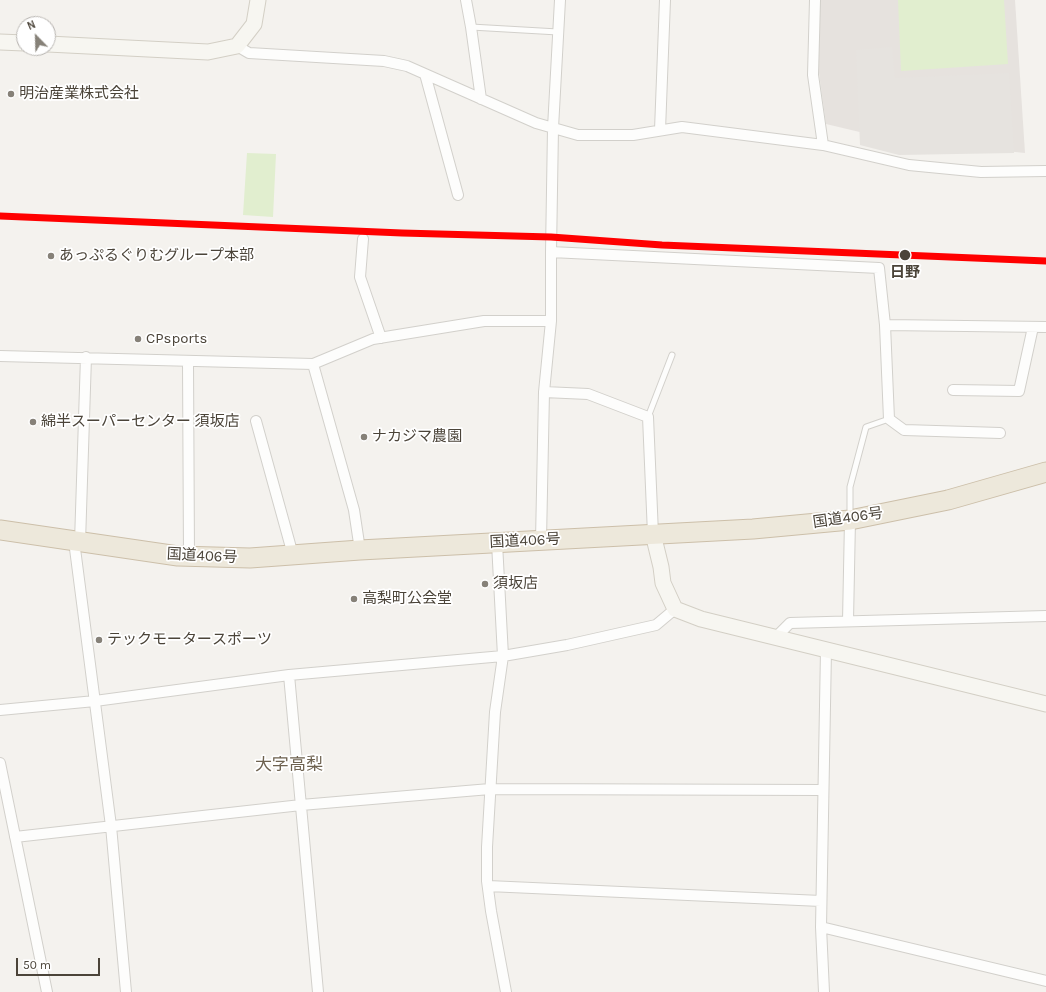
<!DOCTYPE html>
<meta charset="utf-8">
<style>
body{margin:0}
#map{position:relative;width:1046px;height:992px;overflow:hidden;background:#f4f2ee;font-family:Karla,sans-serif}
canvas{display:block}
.north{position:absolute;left:16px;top:16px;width:40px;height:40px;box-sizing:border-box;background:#fff;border:1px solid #b7b4b0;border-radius:50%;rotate:337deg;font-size:11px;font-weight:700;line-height:16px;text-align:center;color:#4b4439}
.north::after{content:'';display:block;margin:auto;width:14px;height:18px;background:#868178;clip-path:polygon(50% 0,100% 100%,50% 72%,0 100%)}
.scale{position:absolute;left:16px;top:958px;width:84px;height:18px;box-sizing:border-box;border:2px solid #4b4439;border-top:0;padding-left:5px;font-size:12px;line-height:14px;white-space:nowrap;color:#4b4439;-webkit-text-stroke:3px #fff;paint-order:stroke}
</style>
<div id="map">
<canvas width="1046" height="992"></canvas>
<div class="north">N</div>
<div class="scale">50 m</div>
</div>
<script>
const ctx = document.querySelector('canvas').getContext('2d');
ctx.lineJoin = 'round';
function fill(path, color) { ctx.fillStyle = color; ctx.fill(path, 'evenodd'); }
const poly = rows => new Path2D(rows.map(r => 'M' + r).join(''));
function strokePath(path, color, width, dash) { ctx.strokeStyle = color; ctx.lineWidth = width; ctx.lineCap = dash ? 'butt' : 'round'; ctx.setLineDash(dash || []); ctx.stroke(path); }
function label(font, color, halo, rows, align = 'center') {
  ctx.font = font + ' Karla,"Noto Sans JP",sans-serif'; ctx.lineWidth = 3.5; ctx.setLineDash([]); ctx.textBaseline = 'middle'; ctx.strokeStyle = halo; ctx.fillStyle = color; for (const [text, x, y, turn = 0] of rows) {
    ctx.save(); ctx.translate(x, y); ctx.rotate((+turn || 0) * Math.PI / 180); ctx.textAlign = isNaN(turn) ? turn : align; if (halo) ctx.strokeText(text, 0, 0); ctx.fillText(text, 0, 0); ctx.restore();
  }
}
const industrial = poly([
 [817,0,1015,0,1025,153,889,139,826,124,814,37]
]);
const green = poly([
 [898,0,1004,0,1008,64,901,71],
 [247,153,276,154,273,217,243,215]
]);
const parking = poly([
 [892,47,895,78,1009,73,1014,153,899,155,860,145,856,50]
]);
const lane = poly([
 [471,27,558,32],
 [648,417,672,355],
 [850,515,850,487,866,427,889,419]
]);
const street = poly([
 [466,0,471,27,481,99],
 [815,0,813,75,823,145],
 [237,46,249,53,384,61,407,66,536,123,578,135,633,135,682,127,823,145,909,165,981,172,1046,171],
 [425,74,458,195],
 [660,130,665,0],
 [363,239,360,277,381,338],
 [551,252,879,268,885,325,889,419,904,430,1000,433],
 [885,325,1046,327],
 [0,356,313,364,373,339,484,321,551,321],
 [188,362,189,557],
 [313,364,354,510,360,550],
 [953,390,1019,391,1033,327],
 [544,392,588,394,648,417,653,534],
 [256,421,293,555],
 [541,540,544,392,551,321,551,252,553,128,560,0],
 [74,541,111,826,126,992],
 [80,542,86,357],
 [497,543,503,656,495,712,487,847,487,881,491,911,506,992],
 [848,621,850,520],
 [776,637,790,623,1046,616],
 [289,675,318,992],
 [0,710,95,701,289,675,503,656,567,645,656,625,675,609],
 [0,763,47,992],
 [15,837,301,805,490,789,823,790],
 [488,886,821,901],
 [821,927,1046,981],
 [824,992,821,927,826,650]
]);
const secondary = poly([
 [0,42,24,43],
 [48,44,208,52,237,46,254,24,258,0],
 [653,534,661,567,663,583,675,609,701,619,1046,704]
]);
const highway = poly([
 [0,530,178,556,250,558,360,550,753,529,850,520,948,500,1046,472]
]);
const rail1 = poly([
 [0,216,402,233,551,237,662,245,1046,261]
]);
const markers = [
 [11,94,4,"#868178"],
 [905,255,6,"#4b4439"],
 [51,256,4,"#868178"],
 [138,339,4,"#868178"],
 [33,422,4,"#868178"],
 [364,437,4,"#868178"],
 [485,584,4,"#868178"],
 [354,599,4,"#868178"],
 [99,640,4,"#868178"]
];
const poiNames = [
 ["明治産業株式会社",19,94],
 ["あっぷるぐりむグループ本部",59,256],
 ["CPsports",146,339],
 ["綿半スーパーセンター 須坂店",41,422],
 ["ナカジマ農園",372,437],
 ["須坂店",493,584],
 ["高梨町公会堂",362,599],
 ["テックモータースポーツ",107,640]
];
const stopNames = [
 ["日野",905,273]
];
const streetNames = [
 ["国道406号",848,518,-8],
 ["国道406号",525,541,-3],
 ["国道406号",202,556,3]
];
const quarterNames = [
 ["大字高梨",289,765]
];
fill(industrial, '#e6e2de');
fill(green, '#e1eecf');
fill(parking, '#e6e3df');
strokePath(lane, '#d2d0cb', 7);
strokePath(street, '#d2d0cb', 12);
strokePath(secondary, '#d3cfc5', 17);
strokePath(highway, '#ccbfa9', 21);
strokePath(lane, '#fdfdfc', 5);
strokePath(street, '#fdfdfc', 10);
strokePath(secondary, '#f7f6f1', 15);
strokePath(highway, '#ede8db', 19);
strokePath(rail1, '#f00', 7);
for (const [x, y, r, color] of markers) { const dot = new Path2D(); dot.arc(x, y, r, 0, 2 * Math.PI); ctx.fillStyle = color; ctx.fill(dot); strokePath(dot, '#fff', 1.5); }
label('15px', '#4b4439', '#fff', poiNames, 'left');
label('bold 15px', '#4b4439', '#fff', stopNames);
label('15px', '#4b4439', '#fff', streetNames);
label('17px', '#6e6250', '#fff', quarterNames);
</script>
